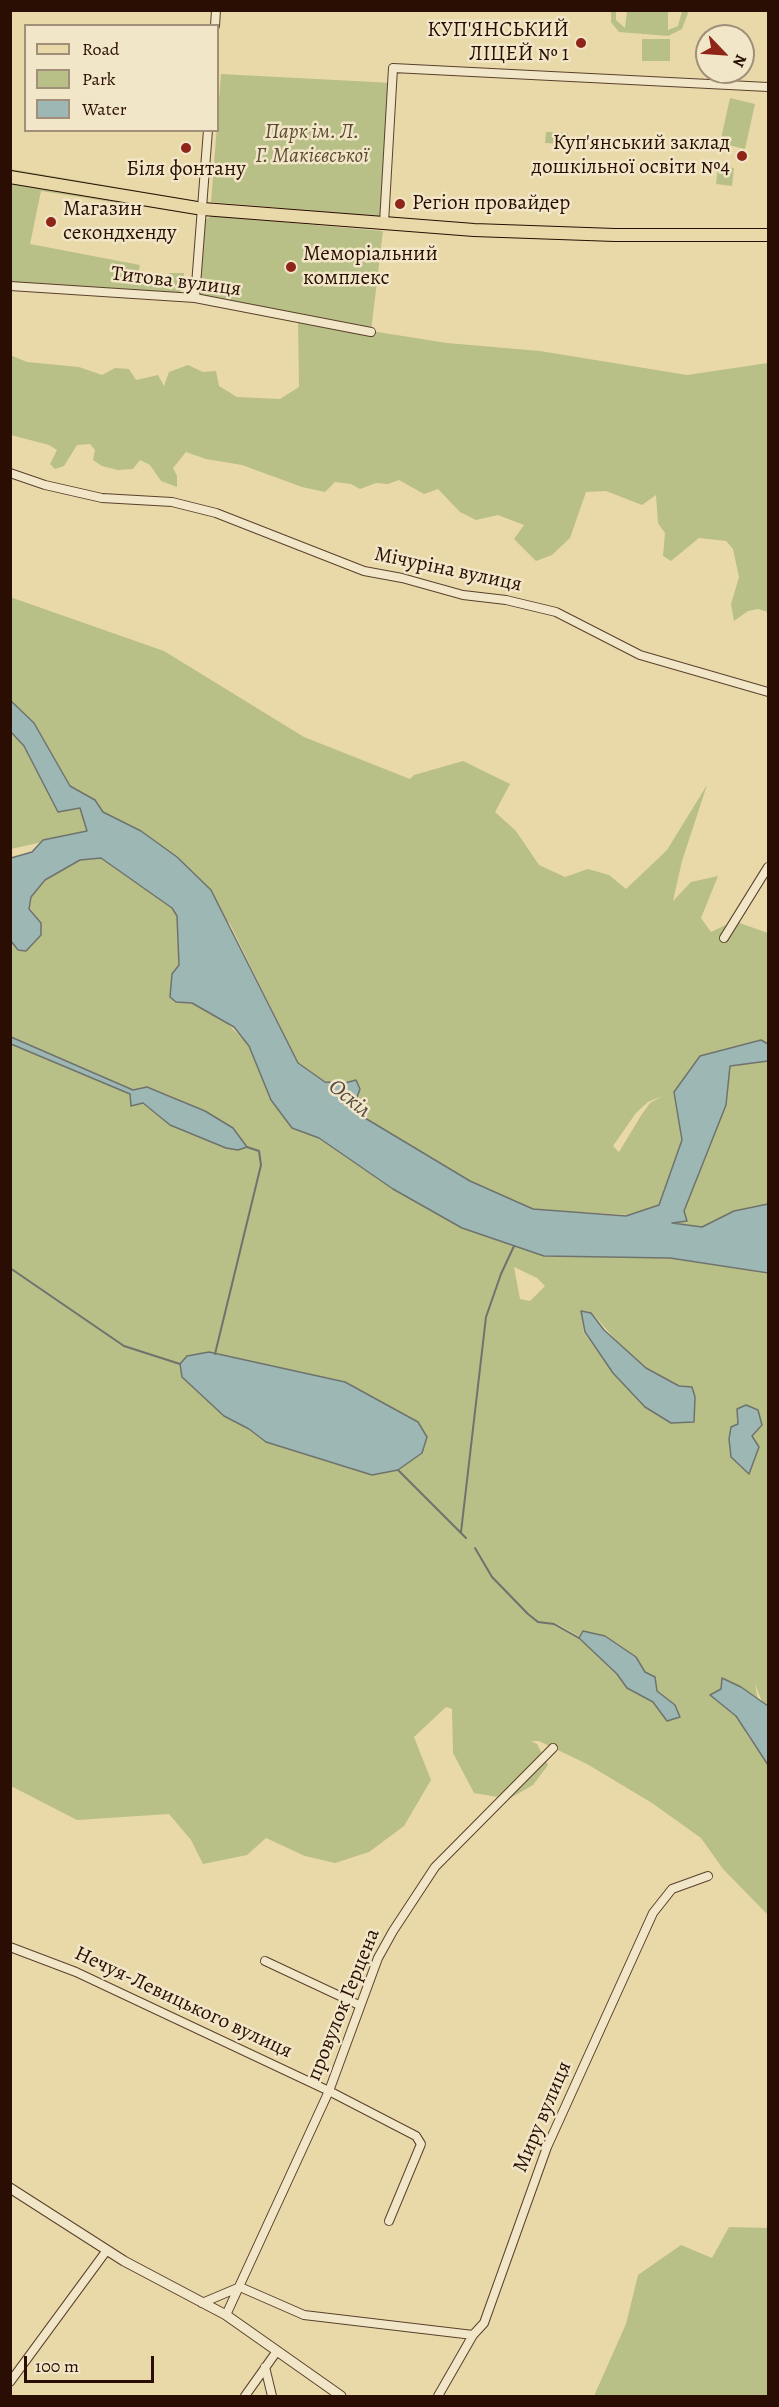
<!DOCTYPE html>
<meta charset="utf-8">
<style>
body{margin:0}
#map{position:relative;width:779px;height:2407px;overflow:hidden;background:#e9d9a9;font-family:Alegreya,serif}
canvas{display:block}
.frame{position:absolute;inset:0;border:12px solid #2a0d03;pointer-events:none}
.legend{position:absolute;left:24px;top:24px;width:195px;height:108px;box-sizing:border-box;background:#f1e6c7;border:2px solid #a18f79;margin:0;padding:8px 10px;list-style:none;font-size:18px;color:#2a0d03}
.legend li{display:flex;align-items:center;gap:12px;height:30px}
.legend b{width:30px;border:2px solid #a18f79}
.north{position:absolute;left:695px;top:24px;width:60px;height:60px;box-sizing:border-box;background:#f1e6c7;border:2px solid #a18f79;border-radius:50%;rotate:115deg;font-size:16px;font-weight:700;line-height:24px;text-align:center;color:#2a0d03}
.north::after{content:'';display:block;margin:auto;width:21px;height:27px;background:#8f2418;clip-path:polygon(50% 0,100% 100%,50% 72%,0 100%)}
.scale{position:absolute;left:24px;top:2356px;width:130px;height:27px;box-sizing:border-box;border:3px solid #2a0d03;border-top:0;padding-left:8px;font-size:18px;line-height:21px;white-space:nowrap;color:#2a0d03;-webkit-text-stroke:4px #f1e6c7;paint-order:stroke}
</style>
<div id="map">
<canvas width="779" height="2407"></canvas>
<div class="frame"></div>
<ul class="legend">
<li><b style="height:8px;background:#e9d9a9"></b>Road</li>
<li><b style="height:16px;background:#b8bf87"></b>Park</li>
<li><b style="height:16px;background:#9db7b5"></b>Water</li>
</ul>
<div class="north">N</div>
<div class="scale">100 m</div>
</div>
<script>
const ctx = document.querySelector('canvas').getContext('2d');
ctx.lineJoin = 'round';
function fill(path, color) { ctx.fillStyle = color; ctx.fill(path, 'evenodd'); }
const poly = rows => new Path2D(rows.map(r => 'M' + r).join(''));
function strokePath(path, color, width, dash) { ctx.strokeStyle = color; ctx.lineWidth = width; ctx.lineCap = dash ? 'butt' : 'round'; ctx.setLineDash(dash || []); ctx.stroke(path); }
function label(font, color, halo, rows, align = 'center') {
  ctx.font = font + ' Alegreya,serif'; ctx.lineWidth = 5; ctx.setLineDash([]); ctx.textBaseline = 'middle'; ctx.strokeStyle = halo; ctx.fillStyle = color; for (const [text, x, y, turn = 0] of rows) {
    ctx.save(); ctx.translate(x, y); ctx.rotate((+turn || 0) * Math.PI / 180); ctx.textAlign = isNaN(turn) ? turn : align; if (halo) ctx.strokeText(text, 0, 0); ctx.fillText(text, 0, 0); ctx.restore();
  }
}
const green = poly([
 [611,11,616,11,616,20,625,28,627,11,668,11,668,30,678,26,682,11,687,11,688,13,682,29,668,36,619,32,611,22],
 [642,39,670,39,670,61,642,61],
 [221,74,392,83,384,217,211,202],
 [730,98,755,104,745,149,720,143],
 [546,132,568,133,567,144,545,143],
 [718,166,734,168,732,186,716,184],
 [11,169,192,200,191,214,41,191,30,244,140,265,138,275,167,280,169,273,184,273,183,286,178,297,10,286],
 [212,216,383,231,371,331,447,343,540,351,687,375,768,363,768,612,758,609,748,611,734,621,731,604,739,577,733,549,726,541,699,538,671,561,663,556,665,533,658,523,656,495,642,505,606,491,586,492,570,538,552,555,536,561,514,539,524,525,498,515,476,520,460,512,438,489,424,494,399,480,388,484,376,483,360,489,351,484,335,482,325,492,302,487,242,465,206,459,186,452,173,468,177,476,177,487,161,481,150,465,140,460,133,469,118,470,102,466,93,460,95,450,90,444,77,445,64,466,55,469,50,464,57,450,49,445,11,435,10,355,27,362,79,367,102,375,115,368,129,369,136,380,158,375,164,386,169,372,188,365,203,372,216,371,219,386,237,397,280,399,299,387,298,319,207,301,200,294,204,230,206,219],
 [10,597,164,651,304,737,410,779,414,775,463,761,510,784,495,812,516,831,539,865,565,877,588,869,609,875,626,889,667,850,707,785,682,861,673,901,691,882,718,876,701,918,711,932,734,921,768,933,768,1044,761,1040,700,1056,675,1090,682,1140,659,1205,628,1215,533,1209,470,1181,378,1127,359,1115,356,1100,360,1089,325,1082,298,1063,230,924,141,831,103,812,95,800,70,786,34,723,11,701],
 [663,1096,650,1103,642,1114,619,1152,613,1146,636,1113,648,1102],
 [10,732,24,746,58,812,80,808,87,832,11,849],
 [101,858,172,908,192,939,176,1002,192,1003,213,1015,228,1024,249,1045,271,1100,292,1128,319,1138,393,1189,462,1228,544,1256,670,1258,768,1274,768,1706,762,1702,755,1684,758,1700,762,1704,745,1732,768,1765,768,1915,723,1869,701,1838,652,1803,587,1764,539,1741,531,1741,537,1744,548,1765,533,1785,509,1799,474,1793,453,1753,452,1709,446,1707,414,1737,431,1780,404,1826,369,1852,335,1863,305,1856,266,1838,247,1855,203,1864,191,1840,169,1814,77,1820,11,1786,11,1044,130,1094,170,1125,226,1148,233,1128,205,1111,164,1093,147,1087,133,1090,11,1037,10,941,18,950,41,923,29,909,31,897,46,880,80,860],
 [514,1267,537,1278,545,1286,530,1301,520,1299],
 [581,1312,592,1313,642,1370,679,1386,695,1397,694,1422,645,1407,613,1373,584,1333],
 [345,1382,418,1422,339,1464,266,1442,249,1429,224,1416],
 [554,1622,580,1637,584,1632,605,1636,636,1657,645,1672,655,1677,657,1691,675,1705,653,1702,627,1687,617,1674,581,1640],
 [765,1056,768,1061,768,1207,702,1228,668,1222,681,1210,714,1120,726,1105,730,1066],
 [729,2227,768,2228,768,2396,594,2396,626,2324,638,2275,681,2245,712,2258]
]);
const water = poly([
 [11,701,34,723,70,786,95,800,103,812,141,831,177,857,211,890,298,1063,325,1082,345,1083,356,1080,360,1089,356,1100,360,1115,470,1181,533,1209,626,1216,659,1205,682,1140,674,1092,700,1056,761,1040,768,1044,768,1061,730,1066,726,1105,684,1211,687,1221,672,1223,702,1227,734,1211,768,1204,768,1273,670,1258,544,1256,462,1228,393,1189,319,1138,292,1128,271,1100,249,1046,234,1027,192,1003,176,1002,170,997,172,974,179,965,177,916,172,908,101,858,80,860,45,880,31,897,29,909,41,923,41,935,26,951,18,950,11,941,11,858,32,852,43,840,87,831,80,808,58,812,24,746,11,732,11,701],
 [11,1037,133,1090,147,1087,205,1111,233,1128,247,1147,238,1150,226,1148,170,1125,143,1103,131,1106,130,1094,11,1044,11,1037],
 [581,1311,591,1313,604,1330,646,1368,679,1386,692,1387,695,1397,694,1422,671,1423,645,1407,613,1373,585,1332,581,1311],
 [209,1352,345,1382,418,1422,427,1437,422,1453,398,1470,372,1475,266,1442,249,1429,224,1416,182,1377,180,1364,187,1356,209,1352],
 [746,1405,758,1410,762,1425,752,1436,759,1447,749,1474,731,1457,729,1439,731,1427,738,1424,737,1409,746,1405],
 [583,1631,605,1636,636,1657,645,1672,655,1677,657,1691,675,1705,680,1717,667,1721,653,1702,627,1688,617,1674,579,1638,583,1631],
 [722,1678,741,1687,768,1706,768,1765,736,1716,710,1695,721,1689,722,1678]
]);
const stream = poly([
 [10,1268,124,1346,180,1364],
 [215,1354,261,1165,259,1151,247,1147],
 [398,1470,466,1538],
 [461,1532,486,1317,501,1274,514,1246],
 [475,1548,492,1577,528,1614,538,1622,554,1624,579,1638]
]);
const minor = poly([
 [215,26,216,10],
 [384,223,393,68,768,87],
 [10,286,195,298,371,332],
 [195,298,208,130],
 [10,473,45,485,102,498,172,502,216,513,364,571,402,578,463,595,506,600,556,612,640,655,768,692],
 [724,938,768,867],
 [10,1947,76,1972,329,2091,416,2136,421,2144,389,2221],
 [265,1961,359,2005],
 [202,2303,240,2287,304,2315,473,2335],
 [226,2315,329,2091,378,1958,393,1931,435,1867,553,1748],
 [265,2367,272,2396],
 [10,2382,107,2250],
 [245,2396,277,2351],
 [438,2396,473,2335,484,2323,547,2147,653,1913,672,1889,708,1876]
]);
const tertiary = poly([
 [10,2188,124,2261,226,2315,341,2396]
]);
const primary = poly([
 [10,177,203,209,474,230,615,235,768,235]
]);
const markers = [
 [581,43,6,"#8f2418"],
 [186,148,6,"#8f2418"],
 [742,156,6,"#8f2418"],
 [400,204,6,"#8f2418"],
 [51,222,6,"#8f2418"],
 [291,267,6,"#8f2418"]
];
const poiNames = [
 ["КУП'ЯНСЬКИЙ",569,31,"right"],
 ["ЛІЦЕЙ № 1",569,55,"right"],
 ["Куп'янський заклад",730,144,"right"],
 ["дошкільної освіти №4",730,168,"right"],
 ["Біля фонтану",186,170,"center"],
 ["Регіон провайдер",412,204],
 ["Магазин",63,210],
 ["секондхенду",63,234],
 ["Меморіальний",303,255],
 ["комплекс",303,279]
];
const parkNames = [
 ["Парк ім. Л.",312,133],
 ["Г. Макієвської",312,157]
];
const streetNames = [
 ["Титова вулиця",176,282,7],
 ["Мічуріна вулиця",448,570,12],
 ["Нечуя-Левицького вулиця",183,2003,25],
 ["провулок Герцена",344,2005,-68],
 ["Миру вулиця",543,2117,-67]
];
const waterNames = [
 ["Оскіл",349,1099,39]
];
fill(green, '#b8bf87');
fill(water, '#9db7b5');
strokePath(water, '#6f736e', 1.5);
strokePath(stream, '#6f736e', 2);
strokePath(minor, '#5a402c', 10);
strokePath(tertiary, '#5a402c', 11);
strokePath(primary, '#2a0d03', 14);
strokePath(minor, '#f1e6c7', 8);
strokePath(tertiary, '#f1e6c7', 9);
strokePath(primary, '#e9d9a9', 12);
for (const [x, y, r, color] of markers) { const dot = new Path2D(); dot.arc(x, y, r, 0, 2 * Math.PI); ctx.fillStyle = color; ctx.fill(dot); strokePath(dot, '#f1e6c7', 2); }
label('21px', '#2a0d03', '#f1e6c7', poiNames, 'left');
label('italic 21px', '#5c4b31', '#f1e6c7', parkNames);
label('21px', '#2a0d03', '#f1e6c7', streetNames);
label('italic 22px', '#524841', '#f1e6c7', waterNames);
</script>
